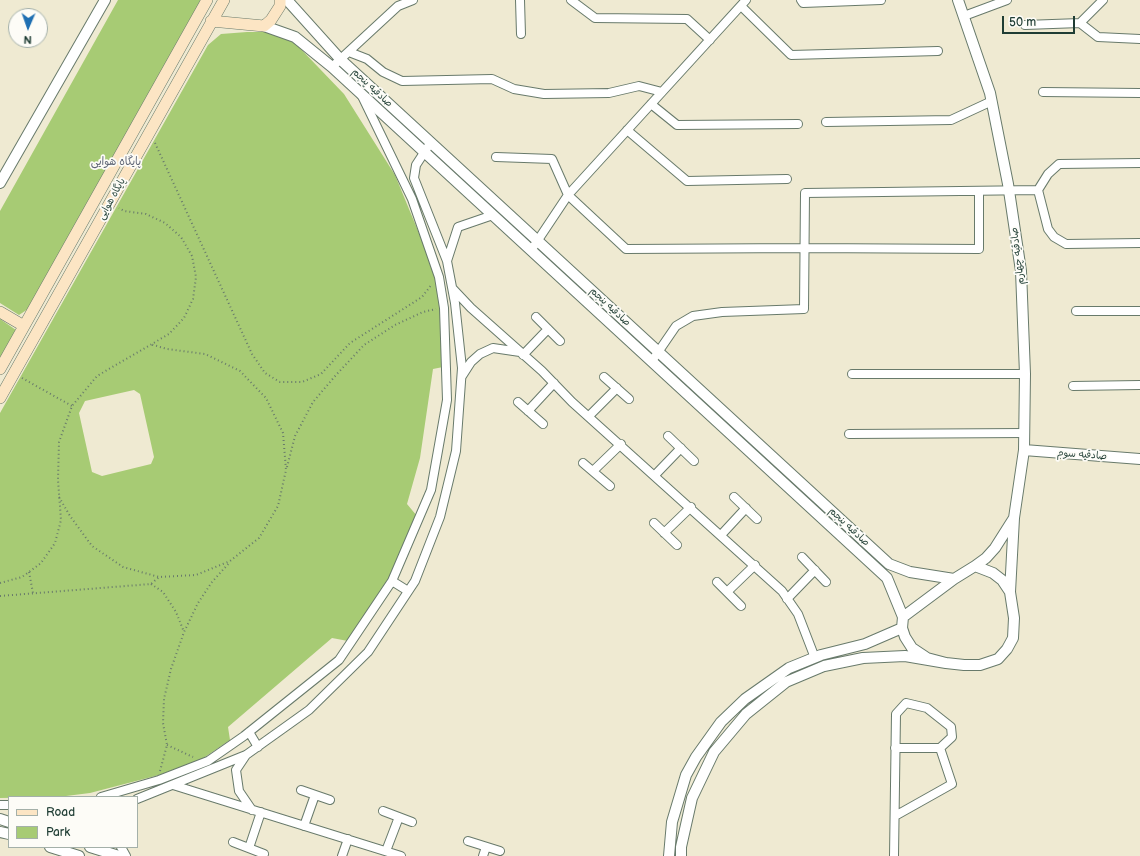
<!DOCTYPE html>
<meta charset="utf-8">
<style>
body{margin:0}
#map{position:relative;width:1140px;height:856px;overflow:hidden;background:#efead2;font-family:"Balsamiq Sans",sans-serif}
canvas{display:block}
.legend{position:absolute;left:8px;top:796px;width:130px;height:52px;box-sizing:border-box;background:#fdfcf7;border:1px solid #a4b0a9;margin:0;padding:5px 7px;list-style:none;font-size:12px;color:#1f3d34}
.legend li{display:flex;align-items:center;gap:8px;height:20px}
.legend b{width:20px;border:1px solid #a4b0a9}
.north{position:absolute;left:8px;top:8px;width:40px;height:40px;box-sizing:border-box;background:#fdfcf7;border:1px solid #a4b0a9;border-radius:50%;rotate:182deg;font-size:11px;font-weight:700;line-height:16px;text-align:center;color:#1f3d34}
.north::after{content:'';display:block;margin:auto;width:14px;height:18px;background:#1f6fb2;clip-path:polygon(50% 0,100% 100%,50% 72%,0 100%)}
.scale{position:absolute;left:1002px;top:16px;width:73px;height:18px;box-sizing:border-box;border:2px solid #1f3d34;border-top:0;padding-left:5px;font-size:12px;line-height:14px;white-space:nowrap;color:#1f3d34;-webkit-text-stroke:3px #fdfcf7;paint-order:stroke}
</style>
<div id="map">
<canvas width="1140" height="856"></canvas>
<ul class="legend">
<li><b style="height:5px;background:#fce5c4"></b>Road</li>
<li><b style="height:11px;background:#a7cb74"></b>Park</li>
</ul>
<div class="north">N</div>
<div class="scale">50 m</div>
</div>
<script>
const ctx = document.querySelector('canvas').getContext('2d');
ctx.lineJoin = 'round';
function fill(path, color) { ctx.fillStyle = color; ctx.fill(path, 'evenodd'); }
const poly = rows => new Path2D(rows.map(r => 'M' + r).join(''));
function strokePath(path, color, width, dash) { ctx.strokeStyle = color; ctx.lineWidth = width; ctx.lineCap = dash ? 'butt' : 'round'; ctx.setLineDash(dash || []); ctx.stroke(path); }
function label(font, color, halo, rows, align = 'center') {
  ctx.font = font + ' "Balsamiq Sans","Playpen Sans Arabic",sans-serif'; ctx.lineWidth = 3.5; ctx.setLineDash([]); ctx.textBaseline = 'middle'; ctx.strokeStyle = halo; ctx.fillStyle = color; for (const [text, x, y, turn = 0] of rows) {
    ctx.save(); ctx.translate(x, y); ctx.rotate((+turn || 0) * Math.PI / 180); ctx.textAlign = isNaN(turn) ? turn : align; if (halo) ctx.strokeText(text, 0, 0); ctx.fillText(text, 0, 0); ctx.restore();
  }
}
const green = poly([
 [118,0,202,0,28,309,19,315,0,303,0,211],
 [247,32,272,32,295,43,344,94,395,175,437,277,440,308,443,367,433,369,420,458,407,504,417,516,406,546,386,584,348,641,332,638,228,727,230,740,202,759,159,775,90,793,58,797,0,798,0,413,208,45,221,34],
 [134,390,140,394,154,457,151,464,102,476,92,472,79,413,85,401],
 [0,319,16,330,0,358]
]);
const path = poly([
 [155,143,252,354,265,373,280,382,302,382,321,374,350,343,422,297,432,284],
 [22,378,72,406],
 [287,467,295,436,313,402,336,375,364,345,395,325,423,312,436,309],
 [59,497,70,516,92,546,123,567,159,577,196,575,230,561,259,538,278,506,286,470,283,433,266,398,240,371,205,354,167,349,150,344],
 [29,572,33,593],
 [0,583,22,577,29,572,41,563,55,543,61,520,58,480,59,442,72,406,97,376,169,334,184,318,193,299,196,277,192,256,181,237,165,223,146,214,124,211,119,208],
 [151,584,163,592,176,612,184,632],
 [0,596,151,584,159,577],
 [167,745,193,757],
 [160,771,167,745,163,723,164,699,171,669,184,632,198,603,212,582,230,562]
]);
const minor = poly([
 [520,0,521,34],
 [571,0,595,18,687,19,710,40],
 [801,0,803,3,881,0],
 [741,6,791,55,938,51],
 [964,16,1007,0],
 [1080,23,1098,37,1140,39],
 [1025,25,1080,23,1103,0],
 [349,52,367,59,383,72,402,81,492,79,514,89,544,94,609,93,639,86,662,92],
 [332,67,398,6,413,0],
 [1043,92,1140,93],
 [651,104,677,125,798,124],
 [826,122,951,120,992,101],
 [627,130,687,181,787,179],
 [496,157,552,159,568,195,626,249,804,248,979,249,979,192],
 [1038,190,1048,229,1054,237,1066,244,1140,243],
 [534,246,568,195,746,0],
 [447,261,458,227,493,215],
 [453,289,471,308,542,371,572,402,782,591,798,614,815,658],
 [1076,311,1140,311],
 [536,317,560,341],
 [523,355,548,329],
 [652,361,676,326,693,316,722,312,804,309,805,193,1038,190,1048,174,1059,164,1140,163],
 [852,374,1025,374],
 [462,376,471,362,480,354,493,348,520,352],
 [604,377,629,399],
 [1073,386,1140,385],
 [518,402,543,424],
 [528,411,554,383],
 [589,416,617,388],
 [849,434,1025,433],
 [668,436,694,461],
 [583,463,610,486],
 [593,471,621,444],
 [655,475,681,448],
 [734,497,757,519],
 [654,523,677,545],
 [664,533,691,507],
 [721,535,746,508],
 [802,557,826,582],
 [392,581,408,591],
 [717,582,741,606],
 [727,592,755,565],
 [787,599,815,570],
 [249,732,258,747],
 [246,755,236,770,239,791,252,810],
 [173,785,401,856],
 [301,790,330,800],
 [101,797,159,780,208,761,244,736,339,660,392,581,431,490,447,400,444,308,439,277,412,199,362,96],
 [137,799,246,755,309,710,368,652,415,581,440,517,456,451,462,368,455,303,447,261,414,178,416,165,431,142],
 [0,805,9,805],
 [383,811,412,822],
 [895,816,952,784,940,748],
 [304,826,315,795],
 [468,841,500,851],
 [233,842,264,854],
 [121,847,126,856],
 [249,848,261,812],
 [386,851,399,817],
 [342,856,348,839],
 [483,856,486,847],
 [894,856,896,714,906,703,927,708,951,727,952,737,940,748,895,748]
]);
const tertiary = poly([
 [287,0,341,60,889,564,910,572,954,579],
 [958,0,990,93,1008,184,1021,271,1025,374,1024,450,1014,518,1010,592],
 [264,26,295,37,332,67,887,578,903,617],
 [0,183,105,0],
 [1024,450,1140,459],
 [975,566,993,573,1002,580,1010,592,1014,618,1013,638,1007,649,998,659,980,665,964,665,946,663,927,658,912,648,905,637,902,628,903,617,954,579,975,566],
 [975,566,986,558,995,548,1014,518],
 [0,819,9,822],
 [0,832,9,834],
 [50,847,79,856],
 [90,847,119,856],
 [669,856,672,822,686,775,696,757,721,722,745,699,789,668,821,655,865,644,902,628],
 [681,856,681,847,692,798,714,752,746,714,786,682,824,666,863,658,905,656,946,663]
]);
const secondary = poly([
 [211,21,264,26,271,20,280,6,280,0],
 [0,312,24,326],
 [0,369,207,0],
 [0,398,224,0]
]);
const streetNames = [
 ["صادقیه پنجم",372,88,43],
 ["پایگاه هوایی",112,199,-61],
 ["صادقیه چهارم",1018,256,-97],
 ["صادقیه پنجم",610,307,43],
 ["صادقیه سوم",1082,455,4],
 ["صادقیه پنجم",849,527,43]
];
const neighbourhoodNames = [
 ["پایگاه هوایی",116,162]
];
fill(green, '#a7cb74');
strokePath(minor, '#687a6b', 10);
strokePath(tertiary, '#687a6b', 12);
strokePath(secondary, '#687a6b', 12);
strokePath(path, '#687a6b', 2, [1, 3]);
strokePath(minor, '#fff', 8);
strokePath(tertiary, '#fff', 10);
strokePath(secondary, '#fce5c4', 11);
label('10px', '#1f3d34', '#fdfcf7', streetNames);
label('11px', '#5e6575', '#fdfcf7', neighbourhoodNames);
</script>
